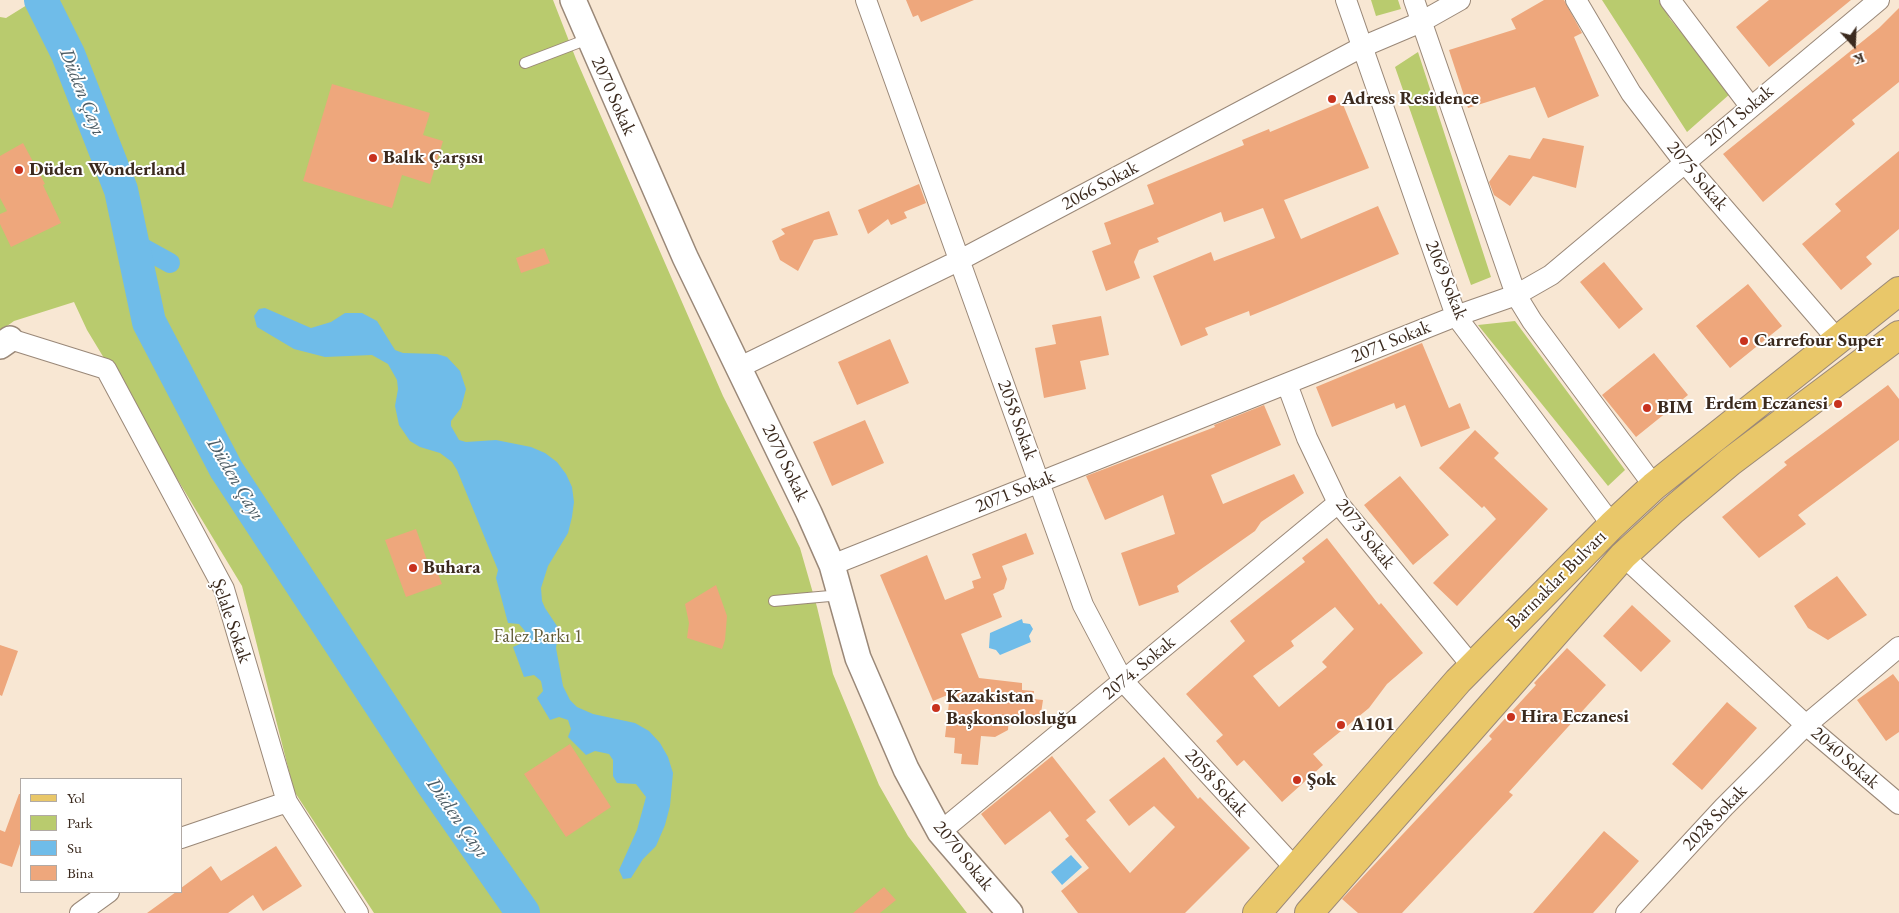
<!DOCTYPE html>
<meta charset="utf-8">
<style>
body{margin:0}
#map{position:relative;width:1899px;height:913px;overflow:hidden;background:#f8e7d3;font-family:"EB Garamond",serif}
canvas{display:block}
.legend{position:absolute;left:20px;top:778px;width:162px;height:115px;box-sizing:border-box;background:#fff;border:1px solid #b1aaa5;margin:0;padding:6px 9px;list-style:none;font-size:15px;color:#3b2a1e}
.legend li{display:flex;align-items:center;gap:10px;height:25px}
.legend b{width:25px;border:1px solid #b1aaa5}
.north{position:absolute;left:1829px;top:20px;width:50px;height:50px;-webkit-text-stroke:4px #fff;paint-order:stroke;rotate:160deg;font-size:14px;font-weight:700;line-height:20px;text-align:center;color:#3b2a1e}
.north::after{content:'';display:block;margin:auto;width:18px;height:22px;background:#3b2a1e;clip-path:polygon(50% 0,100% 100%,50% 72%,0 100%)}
</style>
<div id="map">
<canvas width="1899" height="913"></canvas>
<ul class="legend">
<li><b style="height:6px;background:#e9c769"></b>Yol</li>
<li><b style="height:14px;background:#b9cb6e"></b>Park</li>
<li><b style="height:14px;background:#6fbce9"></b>Su</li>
<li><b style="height:14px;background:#eea77c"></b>Bina</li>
</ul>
<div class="north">K</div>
</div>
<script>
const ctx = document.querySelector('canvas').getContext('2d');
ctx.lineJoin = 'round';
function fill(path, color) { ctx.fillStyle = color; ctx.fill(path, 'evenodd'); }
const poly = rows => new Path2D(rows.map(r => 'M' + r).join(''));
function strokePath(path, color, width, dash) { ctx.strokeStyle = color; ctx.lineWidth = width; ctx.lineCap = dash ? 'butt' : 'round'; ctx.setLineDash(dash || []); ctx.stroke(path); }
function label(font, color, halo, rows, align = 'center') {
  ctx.font = font + ' "EB Garamond",serif'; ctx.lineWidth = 4; ctx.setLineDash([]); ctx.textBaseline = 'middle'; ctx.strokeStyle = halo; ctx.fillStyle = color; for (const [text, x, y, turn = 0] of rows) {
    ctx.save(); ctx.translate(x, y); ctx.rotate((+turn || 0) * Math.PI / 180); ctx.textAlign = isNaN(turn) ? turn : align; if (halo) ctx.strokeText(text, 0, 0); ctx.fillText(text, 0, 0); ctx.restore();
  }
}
const green = poly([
 [35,0,553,0,576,59,723,396,800,548,817,607,833,674,879,785,908,836,967,913,374,913,294,791,242,586,87,330,74,302,14,321,0,331,0,17,6,18],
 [1371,0,1398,0,1401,9,1376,16],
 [1602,0,1660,0,1670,19,1731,93,1687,132],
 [1418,52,1491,277,1471,285,1395,67],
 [1515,321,1625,470,1608,486,1478,325]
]);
const water = poly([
 [265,308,311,328,331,322,345,313,362,313,377,321,395,350,403,353,437,354,447,357,460,371,466,389,461,408,451,421,451,426,459,440,466,442,496,440,531,447,545,453,557,462,566,474,572,487,574,502,572,517,568,533,548,566,541,588,542,601,545,608,559,629,556,648,563,686,570,700,577,707,593,714,635,723,649,731,660,743,668,757,673,773,670,806,665,825,656,846,643,859,631,878,623,879,619,870,637,830,646,797,636,784,617,783,613,776,613,760,609,754,595,751,586,755,568,737,571,729,568,720,559,717,550,720,537,698,543,691,541,681,534,675,524,677,513,647,522,643,525,631,519,624,508,623,496,578,498,570,457,470,452,462,440,453,420,447,410,441,399,425,395,406,398,389,397,380,388,364,372,355,325,357,294,349,257,327,254,316,259,309],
 [1022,619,1023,623,1030,624,1033,629,1029,636,1031,642,1000,655,996,650,989,648,990,633],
 [1071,855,1082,867,1062,885,1051,872]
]);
const canal = poly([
 [132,242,170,263]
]);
const river = poly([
 [41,0,68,54,121,190,149,322,226,469,433,784,523,913]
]);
const building = poly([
 [906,0,974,0,921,22,918,15,913,17],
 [1544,0,1564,0,1582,33,1574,37,1599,96,1548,118,1535,87,1468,108,1449,50,1516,29,1511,19],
 [1769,0,1851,0,1769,67,1736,27],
 [1899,8,1899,82,1852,120,1855,124,1763,202,1723,154,1879,28],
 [332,84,430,113,423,135,443,141,430,184,402,175,392,208,303,181],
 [1342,102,1369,168,1284,200,1301,239,1378,206,1399,254,1280,304,1250,316,1249,311,1205,328,1208,335,1181,346,1153,276,1211,252,1214,261,1275,238,1263,208,1224,222,1221,212,1157,238,1159,242,1139,250,1134,262,1140,278,1106,291,1092,251,1111,244,1104,223,1154,204,1147,185,1244,145,1242,140,1269,129,1270,132],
 [1543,138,1584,146,1576,188,1533,176,1510,206,1494,195,1489,182,1509,155,1530,159],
 [23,143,45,184,43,185,61,223,11,247,0,224,0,214,7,211,0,198,0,156],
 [1899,151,1899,229,1866,257,1872,264,1841,290,1802,244,1841,211,1835,204],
 [919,184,926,203,904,212,907,218,891,225,888,219,868,234,858,210],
 [829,211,838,235,814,240,798,271,780,260,772,241,785,234,781,229],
 [544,248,550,263,521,273,516,258],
 [1604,262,1643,309,1619,329,1580,282],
 [1748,284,1782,326,1730,368,1696,326],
 [1101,316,1109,355,1080,361,1086,389,1044,398,1035,348,1056,344,1052,325],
 [890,339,909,383,857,405,838,362],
 [1422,343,1449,408,1460,403,1470,428,1421,447,1405,405,1396,409,1394,403,1332,427,1316,387],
 [1654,353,1688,395,1636,437,1602,395],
 [1888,385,1899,399,1899,440,1798,515,1806,524,1759,558,1722,517,1787,465,1784,462],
 [1264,405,1281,445,1211,475,1223,504,1294,474,1304,493,1261,522,1255,531,1177,586,1179,592,1139,606,1121,553,1175,534,1163,495,1105,520,1086,476,1215,427,1214,425],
 [865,420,884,463,832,486,813,442],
 [1475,430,1499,453,1494,458,1548,509,1457,606,1433,583,1496,519,1484,506,1482,508,1439,468],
 [1400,476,1449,535,1413,565,1364,505],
 [416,529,428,563,433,561,442,584,406,597,385,540],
 [1026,533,1034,554,1002,566,1007,579,1004,589,993,594,1002,617,961,634,979,678,1022,683,1022,690,1034,691,1033,699,1043,700,1040,720,1009,717,1008,730,995,737,981,736,978,765,961,764,962,754,954,753,955,738,945,737,950,694,933,701,880,575,927,555,945,600,974,588,972,581,981,578,972,554],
 [1327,538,1379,605,1381,603,1423,653,1387,684,1369,708,1313,754,1323,765,1282,802,1244,760,1237,766,1216,741,1223,735,1186,694,1245,641,1230,621,1305,562,1302,558],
 [1335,607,1354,629,1322,662,1327,667,1279,707,1253,676,1294,646,1291,641],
 [1837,576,1867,615,1828,640,1808,628,1794,606],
 [716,585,727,616,725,640,722,649,687,638,689,623,685,604],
 [1632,605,1671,641,1641,672,1603,636],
 [0,645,18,651,2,696,0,695],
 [1567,648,1606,685,1509,792,1513,795,1402,913,1358,913,1342,899,1492,739,1489,736,1536,685,1534,683],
 [1893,674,1899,682,1899,732,1886,741,1857,700],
 [1727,702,1757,728,1702,790,1672,764],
 [570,744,611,807,566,837,524,774],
 [1052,756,1096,812,1086,820,1130,873,1175,827,1154,806,1129,826,1109,800,1164,757,1198,799,1200,797,1250,848,1185,913,1078,913,1061,891,1089,868,1065,839,1069,836,1050,811,1005,845,981,814],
 [19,794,21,794,21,841,12,867,0,863,0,830,5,832],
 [1604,831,1639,861,1593,913,1533,913],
 [276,846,302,886,263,911,253,895,228,913,147,913,176,892,181,892,181,888,211,866,221,881],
 [884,887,896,900,880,913,853,913]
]);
const service = poly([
 [525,63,588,39],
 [774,601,841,595]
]);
const minor = poly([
 [866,0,1083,605,1123,681,1295,868],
 [1346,0,1456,316,1612,525],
 [1414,0,1516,295,1532,321,1654,486],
 [1576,0,1631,93,1684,162,1837,339],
 [1670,0,1750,106],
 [10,339,106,369,224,589,287,802,358,913],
 [738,368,960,260,1362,47,1421,22,1460,0],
 [1287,384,1307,438,1338,503,1472,666],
 [1623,556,1806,725,1724,807,1626,913],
 [832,565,1456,316,1516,295,1551,275,1879,0],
 [1899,647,1806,725,1899,804],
 [940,832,1338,503],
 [181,838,287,802],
 [80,913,109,892]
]);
const tertiary = poly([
 [573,0,685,257,809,513,832,565,858,658,906,769,940,832,1010,913],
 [0,346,10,339]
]);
const primary = poly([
 [1257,913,1458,681,1612,525,1654,486,1899,291],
 [1309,913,1623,556,1673,510,1730,462,1899,335]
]);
const markers = [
 [1332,99,5,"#c8321e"],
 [373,158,5,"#c8321e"],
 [19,170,5,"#c8321e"],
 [1744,341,5,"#c8321e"],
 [1838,404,5,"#c8321e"],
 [1647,408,5,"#c8321e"],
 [413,568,5,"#c8321e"],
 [936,708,5,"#c8321e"],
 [1511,717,5,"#c8321e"],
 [1341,725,5,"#c8321e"],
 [1297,780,5,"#c8321e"]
];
const streetNames = [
 ["2070 Sokak",613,96,66],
 ["2071 Sokak",1739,116,-40],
 ["2075 Sokak",1697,176,50],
 ["2066 Sokak",1100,186,-28],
 ["2069 Sokak",1446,280,68],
 ["2071 Sokak",1391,342,-22],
 ["2058 Sokak",1017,420,70],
 ["2070 Sokak",785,463,64],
 ["2071 Sokak",1015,492,-22],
 ["2073 Sokak",1365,534,52],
 ["Barınaklar Bulvarı",1557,580,-45],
 ["Şelale Sokak",231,621,71],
 ["2074. Sokak",1139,668,-40],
 ["2040 Sokak",1845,758,41],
 ["2058 Sokak",1216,783,48],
 ["2028 Sokak",1715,818,-46],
 ["2070 Sokak",963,856,51]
];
const poiNames = [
 ["Adress Residence",1342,99],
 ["Balık Çarşısı",383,158],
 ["Düden Wonderland",29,170],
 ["Carrefour Super",1754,341],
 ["Erdem Eczanesi",1828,404,"right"],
 ["BIM",1657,408],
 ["Buhara",423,568],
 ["Kazakistan",946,697],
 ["Başkonsolosluğu",946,719],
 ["Hira Eczanesi",1521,717],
 ["A101",1351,725],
 ["Şok",1307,780]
];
const parkNames = [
 ["Falez Parkı 1",538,637]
];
const waterNames = [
 ["Düden Çayı",82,92,68],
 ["Düden Çayı",235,479,59],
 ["Düden Çayı",457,818,55]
];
fill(green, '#b9cb6e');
fill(water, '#6fbce9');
strokePath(canal, '#6fbce9', 20);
strokePath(river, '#6fbce9', 34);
fill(building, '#eea77c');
strokePath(service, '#9a8878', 12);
strokePath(minor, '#9a8878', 22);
strokePath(tertiary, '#9a8878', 28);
strokePath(primary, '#9a8878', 30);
strokePath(service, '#fff', 10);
strokePath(minor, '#fff', 20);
strokePath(tertiary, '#fff', 25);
strokePath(primary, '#e9c769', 28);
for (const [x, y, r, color] of markers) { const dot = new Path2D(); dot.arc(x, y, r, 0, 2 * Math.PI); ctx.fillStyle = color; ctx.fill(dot); strokePath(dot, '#fff', 2); }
label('19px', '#3b2a1e', '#fff', streetNames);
label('bold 19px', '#3b2a1e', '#fff', poiNames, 'left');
label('19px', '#615a36', '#fff', parkNames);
label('italic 20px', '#4d5d65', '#fff', waterNames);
</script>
